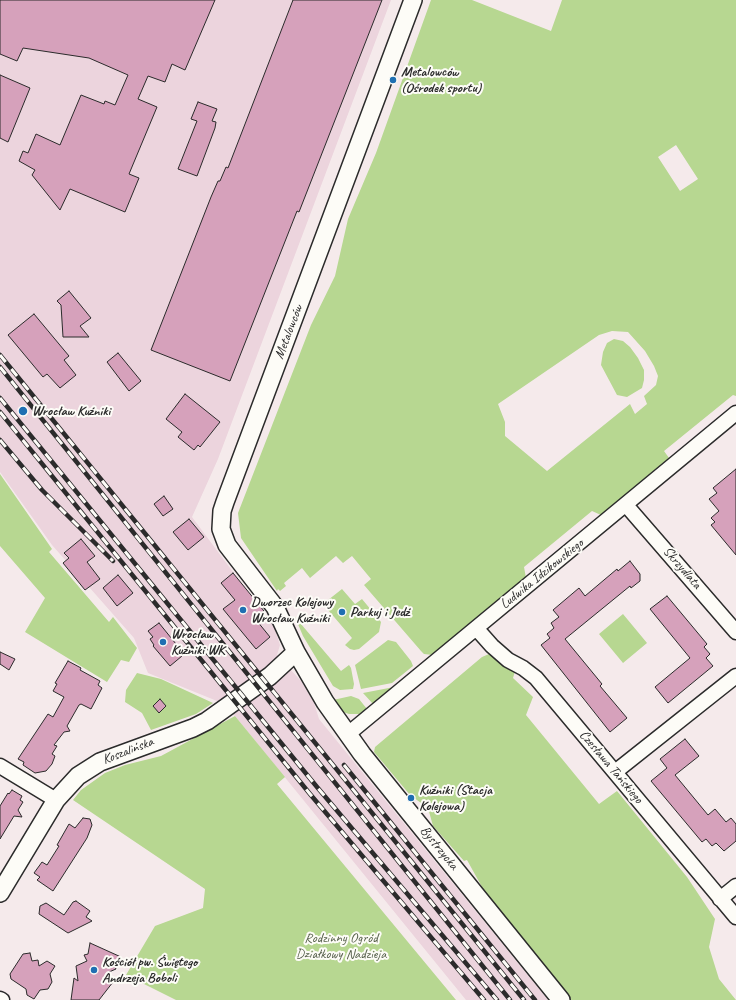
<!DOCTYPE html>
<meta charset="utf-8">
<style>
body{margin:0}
canvas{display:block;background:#f5eaeb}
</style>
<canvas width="736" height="1000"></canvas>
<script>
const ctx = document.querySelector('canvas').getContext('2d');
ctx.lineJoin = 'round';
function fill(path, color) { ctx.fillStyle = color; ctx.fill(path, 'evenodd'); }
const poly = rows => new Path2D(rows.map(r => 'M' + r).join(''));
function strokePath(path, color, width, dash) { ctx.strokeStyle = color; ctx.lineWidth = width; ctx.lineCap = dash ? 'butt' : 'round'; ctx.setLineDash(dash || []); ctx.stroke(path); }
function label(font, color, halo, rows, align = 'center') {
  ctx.font = font + ' Caveat,sans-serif'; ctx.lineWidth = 4; ctx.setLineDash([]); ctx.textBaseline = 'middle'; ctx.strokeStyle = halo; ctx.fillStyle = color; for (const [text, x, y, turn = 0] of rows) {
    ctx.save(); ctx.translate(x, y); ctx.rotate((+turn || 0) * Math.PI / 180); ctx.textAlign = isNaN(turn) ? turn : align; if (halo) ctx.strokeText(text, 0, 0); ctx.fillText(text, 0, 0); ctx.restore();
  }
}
const built = poly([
 [0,0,391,0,218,459,192,517,274,627,280,645,277,655,301,681,314,703,319,719,548,1000,466,1000,235,716,222,703,148,673,134,638,52,545,0,472],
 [61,305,80,326,92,342,88,337,74,337,64,327,62,319]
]);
const green = poly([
 [431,0,472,0,551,31,562,0,736,0,736,396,733,395,664,451,669,458,601,515,592,511,524,567,526,578,433,655,424,654,421,651,364,585,371,579,352,556,343,563,336,556,310,578,302,568,284,583,286,586,280,591,278,589,277,591,241,538,238,513,311,325,335,276,348,219,376,153],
 [676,145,698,179,680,191,658,157],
 [612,331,628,332,645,351,654,366,658,376,656,385,644,396,647,404,635,414,630,404,547,471,505,436,505,422,498,404,599,335],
 [614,339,623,341,630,347,638,358,644,370,644,380,642,388,627,397,617,395,601,365,603,352,607,343],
 [0,474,52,549,49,552,109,622,113,617,137,648,129,662,121,660,107,682,25,632,45,598,0,546],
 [342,589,355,604,362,599,381,622,379,632,359,649,354,650,350,649,345,645,352,638,323,604],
 [623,614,647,643,623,663,599,634],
 [295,617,341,671,349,665,351,668,354,684,353,689,340,690,333,686,303,636],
 [388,640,396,642,411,661,413,666,392,683,361,689,355,665],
 [489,654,516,668,513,678,533,697,526,715,599,804,617,791,687,877,715,919,709,947,719,979,736,1000,569,1000,487,896,467,860,464,861,433,826,428,808,410,795,374,752,375,747,482,657],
 [137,673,161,679,213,703,196,714,151,730,142,713,125,702,126,690],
 [394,687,373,704,363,693],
 [351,696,359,699,367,709,359,714,349,714,343,712,333,700],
 [235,716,285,777,277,784,456,1000,176,1000,126,975,155,926,203,908,205,889,73,800,81,790,105,773,125,765,161,756]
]);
const building = poly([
 [0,0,215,0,185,70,172,64,165,82,148,76,138,99,157,107,129,174,139,178,125,212,70,189,60,210,32,175,35,170,19,161,23,151,28,153,36,134,60,145,81,95,104,104,105,101,115,105,128,75,89,58,23,48,17,61,0,54,0,0],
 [293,0,382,0,299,212,297,211,230,381,151,350,211,197,218,181,220,181,226,167,228,168,293,0],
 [0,75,30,88,8,142,0,138,0,75],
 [198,102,217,109,212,121,216,122,215,128,197,176,178,169,197,121,191,119,198,102],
 [69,291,91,318,80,326,89,337,63,337,61,305,57,301,69,291],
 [34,314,69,356,64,360,76,375,60,388,47,374,43,377,8,335,34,314],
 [118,353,141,381,129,391,107,362,118,353],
 [185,394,220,422,200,447,198,445,194,450,178,437,182,432,166,419,185,394],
 [736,469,736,555,711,525,715,522,711,518,719,511,709,499,717,493,713,488,736,469],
 [164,496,173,509,163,516,154,504,164,496],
 [189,519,204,537,188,550,173,532,189,519],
 [81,539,95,556,87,562,100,579,85,590,63,563,69,558,64,553,81,539],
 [630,561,640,574,640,581,631,588,630,586,565,639,602,684,600,686,627,718,610,732,541,645,550,638,547,634,554,628,551,623,559,617,553,610,579,588,585,596,617,569,618,571,630,561],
 [233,573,264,611,260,614,262,617,257,621,270,637,256,649,223,609,235,600,221,583,233,573],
 [118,575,133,593,117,606,103,588,118,575],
 [667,596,707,644,704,647,710,654,706,658,713,666,668,703,655,687,690,658,650,609,667,596],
 [159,623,176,644,174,646,182,656,170,666,153,646,154,645,150,639,153,637,148,631,159,623],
 [0,652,15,659,9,670,0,664,0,652],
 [68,661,81,668,80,670,100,681,98,685,102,688,91,709,81,704,79,705,67,726,70,731,64,732,54,745,57,746,52,754,55,756,52,764,46,771,35,773,23,765,24,762,18,759,48,714,53,717,64,697,53,691,57,684,55,683,68,661],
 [160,699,166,706,159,713,153,706,160,699],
 [685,739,699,756,675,775,708,815,715,809,726,822,731,818,736,824,736,841,724,851,716,843,712,846,706,839,702,842,651,781,667,768,660,759,685,739],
 [12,790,22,796,20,800,23,802,18,810,22,817,14,816,0,839,0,806,8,793,9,794,12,790],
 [83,818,90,819,92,825,87,838,53,891,37,880,40,877,34,873,42,862,47,865,59,846,57,845,69,824,75,828,83,818],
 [76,901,90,911,86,917,92,921,68,933,39,914,40,906,46,903,64,915,73,902,76,901],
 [90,943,121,957,114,965,116,969,109,972,113,982,99,1000,71,1000,74,978,78,981,76,966,87,961,84,955,88,954,90,943],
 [30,953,32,961,38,960,39,966,47,961,55,966,50,974,52,982,48,989,40,990,34,999,27,995,26,989,11,979,10,974,23,954,30,953]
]);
const minor = poly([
 [626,505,736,632],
 [476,628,492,646,508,660,523,668,536,678,736,917],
 [348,734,736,413],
 [0,766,56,800],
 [615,772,736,676],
 [720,899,736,886],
 [0,999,2,1000]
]);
const tertiary = poly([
 [413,0,225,502,222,511,221,529,227,545,275,607,296,652,325,702,362,754,561,1000],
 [0,893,56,800,78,776,100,762,193,728,207,721,270,676,296,652]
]);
const rail = poly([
 [0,355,524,1000],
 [0,367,510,1000],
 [0,398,317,787,497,1000],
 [0,412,310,794,484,1000],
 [0,440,42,490,113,561],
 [344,765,535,1000]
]);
const markers = [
 [393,80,4,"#1f6fb2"],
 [23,411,5,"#1f6fb2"],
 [243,610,4,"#1f6fb2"],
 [342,612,4,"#1f6fb2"],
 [163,642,4,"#1f6fb2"],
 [411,798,4,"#1f6fb2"],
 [94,970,4,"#1f6fb2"]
];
const poiNames = [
 ["Metalowców",401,72],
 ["(Ośrodek sportu)",401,88],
 ["Wrocław Kuźniki",32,411],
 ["Dworzec Kolejowy",251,602],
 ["Wrocław Kuźniki",251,618],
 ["Parkuj i Jedź",350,612],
 ["Wrocław",171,634],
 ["Kuźniki WK",171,650],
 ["Kuźniki (Stacja",419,790],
 ["Kolejowa)",419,806],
 ["Kościół pw. Świętego",102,962],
 ["Andrzeja Boboli",102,978]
];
const streetNames = [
 ["Metalowców",289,332,-69],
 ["Skrzydlata",682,568,49],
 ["Ludwika Idzikowskiego",542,574,-39],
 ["Koszalińska",128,751,-21],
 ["Czesława Tańskiego",611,767,50],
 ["Bystrzycka",439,848,51]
];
const parkNames = [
 ["Rodzinny Ogród",341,938],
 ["Działkowy Nadzieja",341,954]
];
fill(built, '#ecd4dd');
fill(green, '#b7d791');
fill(building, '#d6a1bb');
strokePath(building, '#2b2b2b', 1);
strokePath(minor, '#2b2b2b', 17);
strokePath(tertiary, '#2b2b2b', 20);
strokePath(minor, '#fdfcf7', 14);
strokePath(tertiary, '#fdfcf7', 17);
strokePath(rail, '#2b2b2b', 4.5);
strokePath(rail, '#fdfcf7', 3, [9]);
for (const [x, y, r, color] of markers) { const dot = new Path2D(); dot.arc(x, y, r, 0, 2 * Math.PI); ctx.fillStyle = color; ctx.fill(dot); strokePath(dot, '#fdfcf7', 1.5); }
label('bold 14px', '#2b2b2b', '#fdfcf7', poiNames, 'left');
label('14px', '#2b2b2b', '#fdfcf7', streetNames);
label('14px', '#555f4a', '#fdfcf7', parkNames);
</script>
